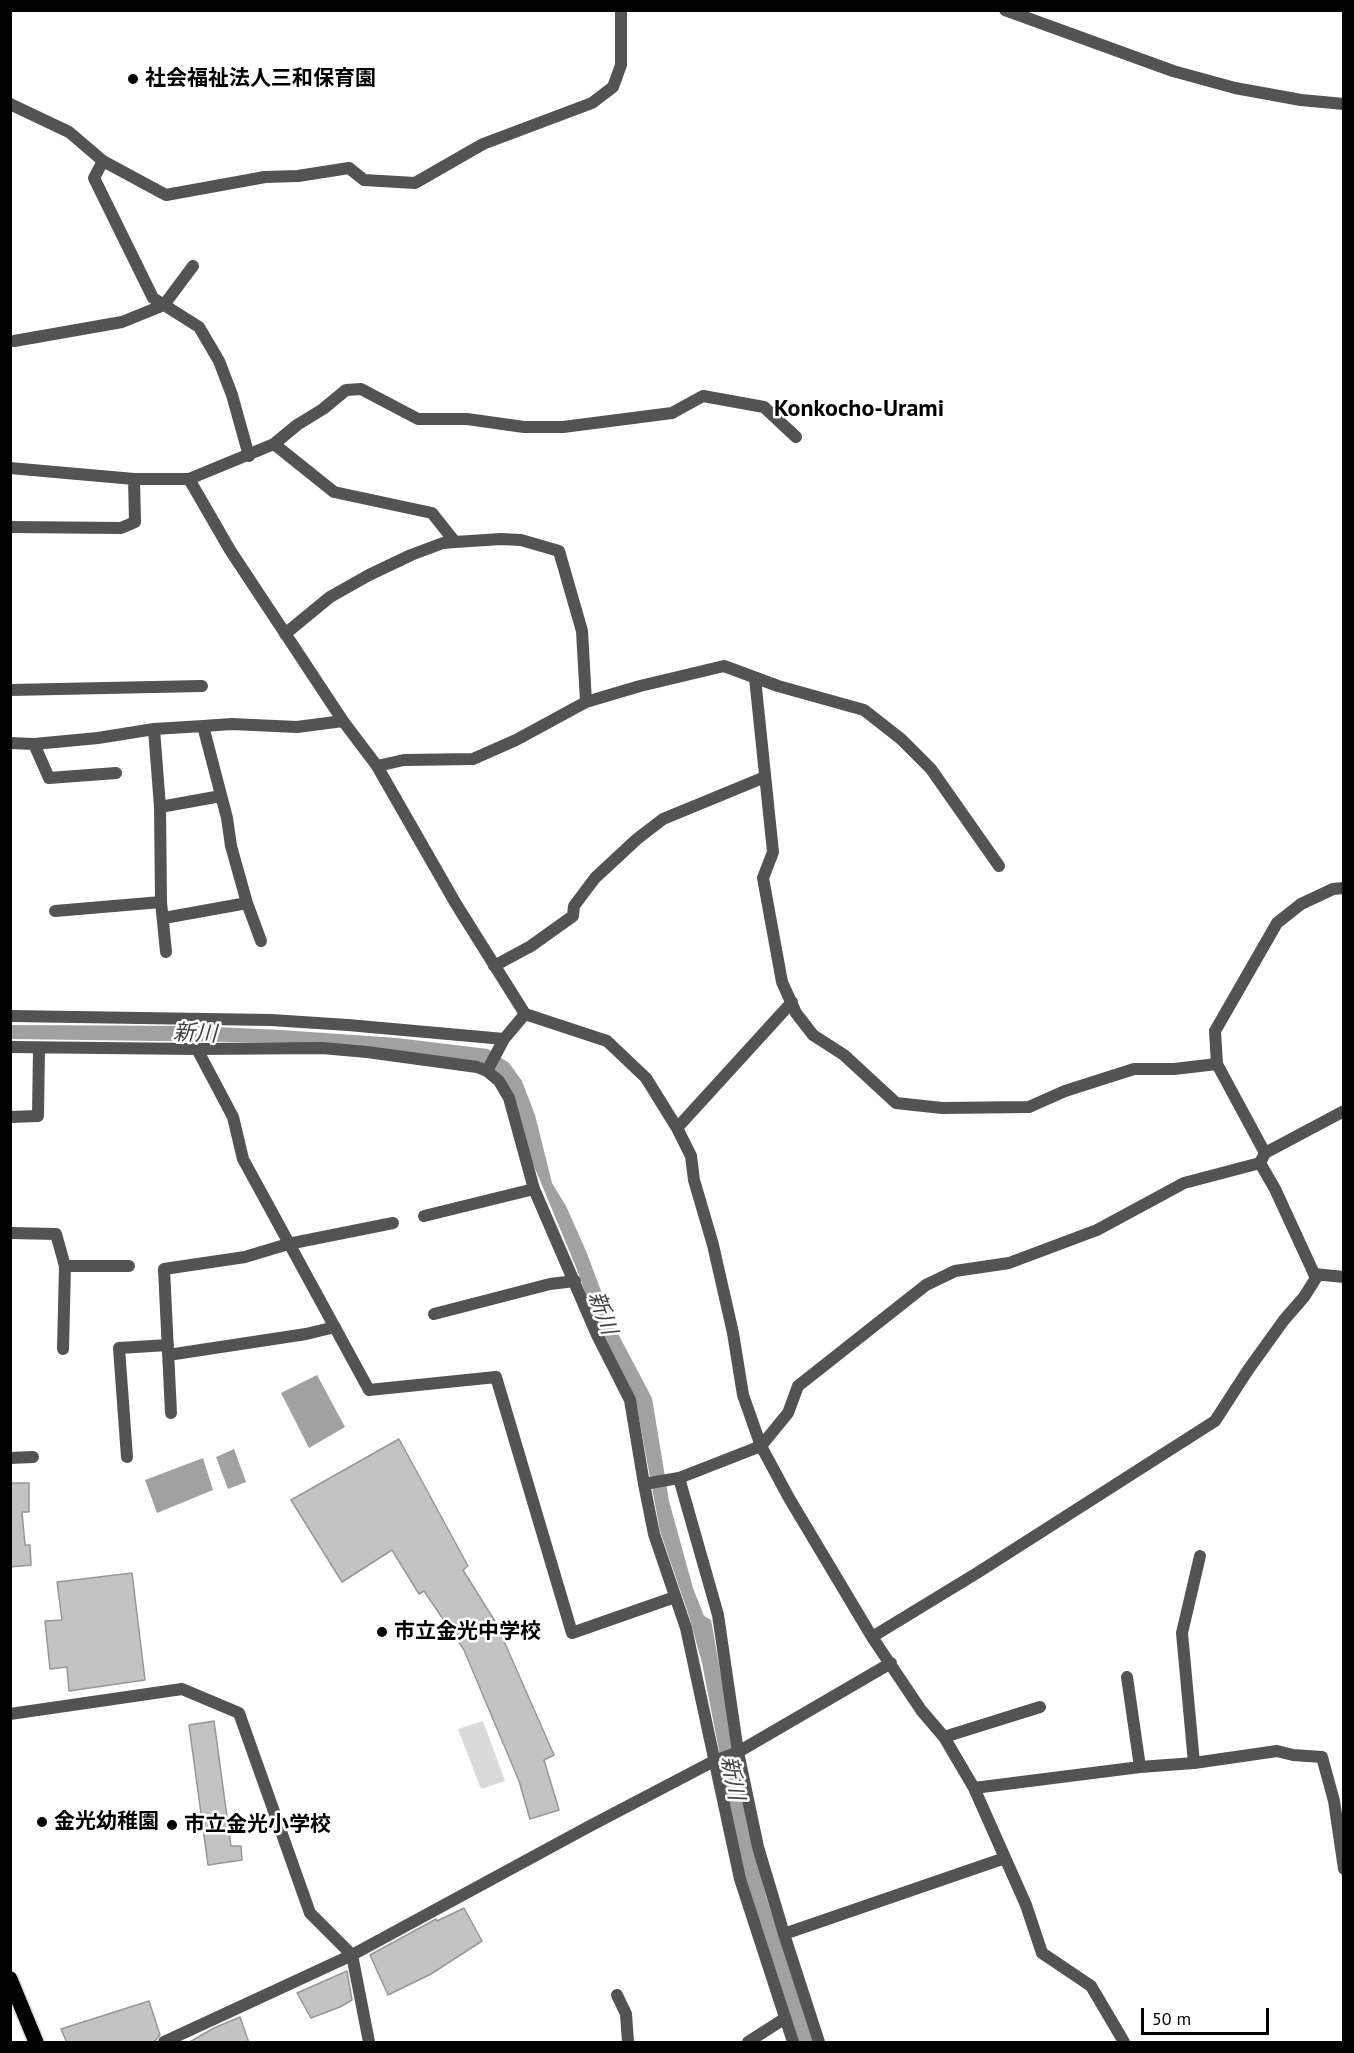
<!DOCTYPE html>
<meta charset="utf-8">
<style>
body{margin:0}
#map{position:relative;width:1354px;height:2053px;overflow:hidden;background:#fff;font-family:"PT Sans",sans-serif}
canvas{display:block}
.frame{position:absolute;inset:0;border:12px solid #000;pointer-events:none}
.scale{position:absolute;left:1141px;top:2008px;width:128px;height:27px;box-sizing:border-box;border:3px solid #000;border-top:0;padding-left:8px;font-size:18px;line-height:21px;white-space:nowrap;color:#000;-webkit-text-stroke:4px #fff;paint-order:stroke}
</style>
<div id="map">
<canvas width="1354" height="2053"></canvas>
<div class="frame"></div>
<div class="scale">50 m</div>
</div>
<script>
const ctx = document.querySelector('canvas').getContext('2d');
ctx.lineJoin = 'round';
function fill(path, color) { ctx.fillStyle = color; ctx.fill(path, 'evenodd'); }
const poly = rows => new Path2D(rows.map(r => 'M' + r).join(''));
function strokePath(path, color, width, dash) { ctx.strokeStyle = color; ctx.lineWidth = width; ctx.lineCap = dash ? 'butt' : 'round'; ctx.setLineDash(dash || []); ctx.stroke(path); }
function label(font, color, halo, rows, align = 'center') {
  ctx.font = font + ' "PT Sans","Noto Sans JP",sans-serif'; ctx.lineWidth = 5; ctx.setLineDash([]); ctx.textBaseline = 'middle'; ctx.strokeStyle = halo; ctx.fillStyle = color; for (const [text, x, y, turn = 0] of rows) {
    ctx.save(); ctx.translate(x, y); ctx.rotate((+turn || 0) * Math.PI / 180); ctx.textAlign = isNaN(turn) ? turn : align; if (halo) ctx.strokeText(text, 0, 0); ctx.fillText(text, 0, 0); ctx.restore();
  }
}
const green = poly([
 [483,1721,505,1781,481,1789,458,1729]
]);
const water = poly([
 [11,1025,195,1026,281,1030,397,1038,488,1049,509,1063,522,1081,535,1115,552,1183,566,1206,586,1251,615,1328,652,1398,669,1501,693,1588,704,1616,711,1620,747,1822,766,1896,813,2042,798,2042,743,1874,702,1663,689,1616,660,1531,637,1407,598,1328,576,1267,494,1070,309,1043,11,1039],
 [317,1375,345,1427,309,1448,281,1393],
 [234,1449,246,1482,228,1489,216,1457],
 [203,1458,213,1490,157,1513,145,1480]
]);
const building = poly([
 [399,1439,468,1566,463,1570,496,1623,554,1755,544,1760,559,1810,530,1819,519,1781,464,1650,424,1591,419,1594,392,1550,342,1582,291,1500,399,1439],
 [10,1483,29,1483,29,1512,22,1512,25,1545,30,1545,31,1565,10,1567,10,1483],
 [132,1573,145,1680,69,1691,67,1667,50,1669,45,1621,62,1620,57,1582,132,1573],
 [214,1721,231,1846,241,1846,242,1860,208,1865,189,1725,214,1721],
 [464,1908,482,1941,431,1974,388,1995,370,1955,436,1919,437,1921,464,1908],
 [347,1971,352,2000,340,2007,311,2018,297,1993,347,1971],
 [149,2001,160,2035,156,2040,151,2043,67,2043,61,2029,149,2001],
 [240,2017,249,2043,188,2043,214,2028,240,2017]
]);
const minor = poly([
 [1005,10,1173,71,1235,88,1301,100,1344,104],
 [10,104,69,132,103,161,166,195,265,177,298,176,349,168,364,180,415,183,483,144,592,103,613,87,621,65,621,10],
 [103,161,94,178,153,298,199,327,219,361,232,395,249,456],
 [14,341,122,322,164,305,193,266],
 [274,444,334,492,432,513,455,542,501,539,521,540,559,551,582,631,586,702],
 [10,468,134,479,189,479,230,550,343,721,377,766,456,904,525,1014,504,1039,487,1071],
 [189,479,274,444,297,425,323,409,346,390,361,389,418,419,467,419,524,427,563,427,672,413,703,396,764,407,796,437],
 [10,527,121,528,135,522,134,479],
 [285,634,330,597,369,575,411,555,443,543,455,542],
 [755,678,773,852,763,878,782,982,796,1013,813,1035,844,1055,896,1103,942,1108,1029,1107,1065,1091,1134,1069,1174,1069,1217,1064],
 [10,690,202,686],
 [203,726,227,818,231,846,247,903,261,941],
 [154,729,160,807,161,902,166,952],
 [10,743,34,744,98,738,154,729,203,726,232,724,297,727,343,721],
 [34,744,49,778,116,773],
 [377,766,404,760,473,759,516,740,586,702,640,686,724,666,778,686,864,710,901,739,931,769,999,866],
 [160,807,221,796],
 [55,911,161,902],
 [164,918,247,903],
 [494,966,531,946,573,916,574,906,595,878,637,839,663,819,765,777],
 [525,1014,607,1041,646,1078,677,1128,691,1156,694,1180,713,1245,733,1333,743,1395,761,1446,789,1498,872,1637,921,1710,944,1737,974,1788,1026,1905,1042,1953,1091,1986,1124,2042],
 [10,1016,271,1020,348,1025,504,1039],
 [10,1047,197,1049,322,1048,367,1052,477,1067,487,1071,499,1081,509,1098,534,1189,597,1335,630,1400,644,1484,654,1534,686,1628,740,1879,793,2042],
 [197,1049,233,1117,243,1159,369,1390,496,1377,572,1633,675,1597],
 [10,1117,38,1116,39,1048],
 [677,1128,792,1002],
 [1265,1153,1217,1064,1215,1031,1277,923,1301,904,1333,889,1344,888],
 [424,1216,534,1189],
 [10,1233,56,1234,65,1266,63,1349],
 [65,1266,129,1266],
 [1314,1274,1344,1277],
 [434,1314,550,1284,575,1281],
 [168,1355,306,1334,335,1327],
 [171,1413,164,1269,245,1257,288,1244,393,1223],
 [127,1457,119,1348,168,1345],
 [10,1458,33,1457],
 [644,1484,679,1478],
 [872,1637,977,1573,1215,1421,1248,1370,1284,1320,1304,1297,1316,1278,1275,1189,1260,1163],
 [1127,1677,1140,1767],
 [10,1714,182,1689,239,1713,310,1913,352,1955,369,2042],
 [944,1737,1040,1707],
 [1194,1763,1182,1633,1200,1556],
 [974,1788,1140,1767,1194,1763,1277,1751,1293,1755,1322,1757,1334,1801,1344,1869],
 [784,1934,1005,1858],
 [617,1995,626,2014,628,2042],
 [164,2042,352,1955,588,1827,714,1761,738,1752,891,1663],
 [748,2042,784,2019],
 [819,2042,784,1934,758,1847,738,1752,718,1615,679,1478,761,1446,788,1413,798,1386,926,1285,955,1271,1009,1263,1097,1230,1184,1183,1260,1163,1265,1153,1344,1111]
]);
const primary = poly([
 [10,1979,36,2042]
]);
const markers = [
 [133,79,6,"#000"],
 [382,1632,6,"#000"],
 [42,1822,6,"#000"],
 [172,1825,6,"#000"]
];
const poiNames = [
 ["社会福祉法人三和保育園",145,79],
 ["市立金光中学校",394,1632],
 ["金光幼稚園",54,1822],
 ["市立金光小学校",184,1825]
];
const waterNames = [
 ["新川",195,1034,2],
 ["新川",602,1313,70],
 ["新川",732,1778,79]
];
const quarterNames = [
 ["Konkocho-Urami",859,409]
];
fill(green, '#dadada');
fill(water, '#a1a1a1');
fill(building, '#c3c3c3');
strokePath(building, '#979797', 1.5);
strokePath(primary, '#dbdbdb', 18);
strokePath(minor, '#535353', 12);
strokePath(primary, '#000', 15);
for (const [x, y, r, color] of markers) { const dot = new Path2D(); dot.arc(x, y, r, 0, 2 * Math.PI); ctx.fillStyle = color; ctx.fill(dot); strokePath(dot, '#fff', 2); }
label('bold 21px', '#000', '#fff', poiNames, 'left');
label('italic 22px', '#424242', '#fff', waterNames);
label('bold 24px', '#000', '#fff', quarterNames);
</script>
